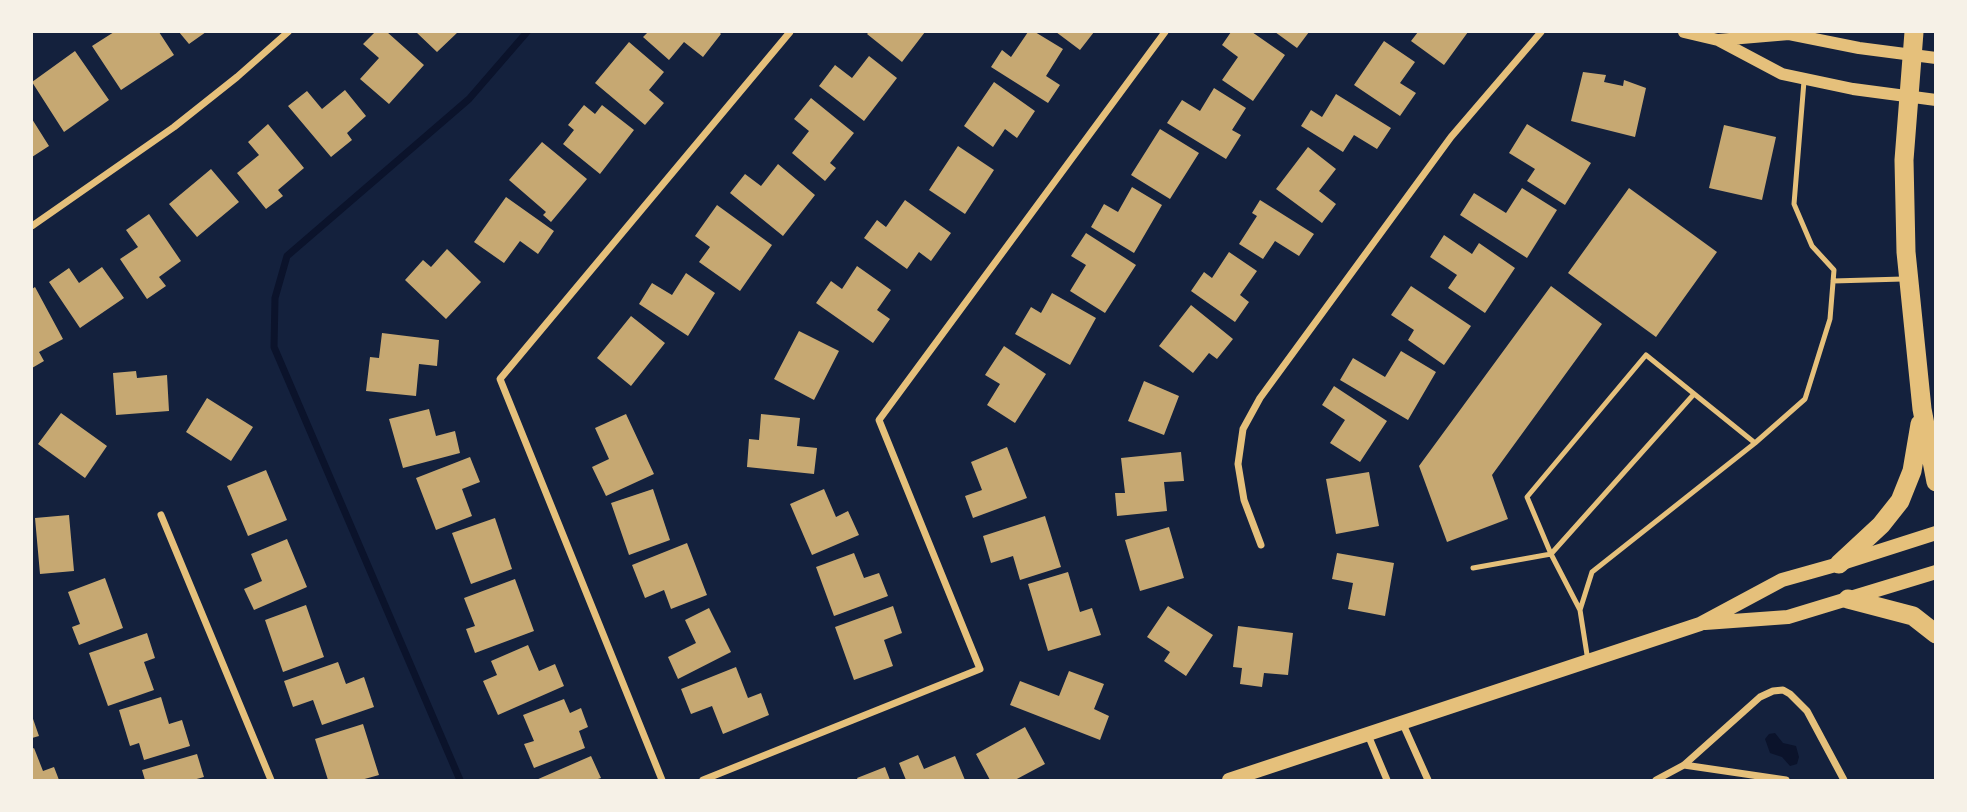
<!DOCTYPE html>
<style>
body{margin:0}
#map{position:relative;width:1967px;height:812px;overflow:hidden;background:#14213d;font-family:Inter,sans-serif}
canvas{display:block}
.frame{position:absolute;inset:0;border:33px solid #f6f1e7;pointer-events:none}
</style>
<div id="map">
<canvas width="1967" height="812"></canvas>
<div class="frame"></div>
</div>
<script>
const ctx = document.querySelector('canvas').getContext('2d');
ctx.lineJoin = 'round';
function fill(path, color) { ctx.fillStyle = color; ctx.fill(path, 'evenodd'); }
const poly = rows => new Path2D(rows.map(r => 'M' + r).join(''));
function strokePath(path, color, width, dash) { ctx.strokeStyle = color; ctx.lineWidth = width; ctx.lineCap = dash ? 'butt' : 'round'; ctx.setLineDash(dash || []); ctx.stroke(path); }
const water = poly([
 [1775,733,1783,743,1796,746,1799,757,1797,764,1790,766,1782,757,1770,753,1765,739,1769,734]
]);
const stream = poly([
 [460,780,274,347,275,298,287,256,469,99,527,32]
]);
const building = poly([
 [114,32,159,32,174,55,121,90,92,46],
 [179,32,206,32,189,44],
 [375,32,387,32,424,65,389,104,360,79,379,58,363,44],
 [416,32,458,32,437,52],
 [648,32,719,32,721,34,703,57,684,42,669,60,643,37],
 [869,32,925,32,902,62,867,34],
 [1028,32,1035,32,1063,49,1046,76,1060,85,1048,103,991,67,1002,50,1011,57],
 [1056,32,1094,32,1080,50],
 [1231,32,1252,32,1285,55,1253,101,1222,80,1238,57,1222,45],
 [1275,32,1309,32,1297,48],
 [1418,32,1468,32,1444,65,1411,41],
 [1384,41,1415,62,1400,83,1416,93,1400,116,1354,85],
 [629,42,664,72,649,90,664,103,645,125,595,83],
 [75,51,109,100,64,132,32,82],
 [869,56,897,78,864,121,819,86,835,65,852,78],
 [1583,72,1606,75,1604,82,1623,86,1624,80,1646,88,1635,137,1571,121],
 [994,82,1035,111,1017,138,1005,129,993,147,964,126],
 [1214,88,1246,108,1232,130,1241,135,1226,159,1167,123,1182,100,1200,111],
 [345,90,366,116,347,133,352,140,331,157,288,106,307,91,322,109],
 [1336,94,1391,128,1377,149,1354,135,1343,152,1301,126,1311,110,1322,117],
 [811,98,854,133,830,163,836,168,825,181,792,153,809,131,794,119],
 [584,105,595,114,602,105,634,130,600,174,563,144,574,130,568,125],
 [32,119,49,146,32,157],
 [268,124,304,168,278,190,283,196,266,209,237,173,259,155,248,142],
 [1527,124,1591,163,1565,205,1527,181,1535,169,1509,153],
 [1724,125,1776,137,1762,200,1709,188],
 [1160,129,1199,153,1170,199,1131,175],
 [542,142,587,179,551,222,543,215,546,212,509,180],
 [958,146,994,170,965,214,929,190],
 [1308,147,1336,169,1319,191,1336,204,1322,223,1276,189],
 [778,164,815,195,783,236,730,193,745,174,761,186],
 [211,169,239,202,197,237,169,204],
 [1132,187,1162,205,1134,253,1091,227,1104,204,1118,212],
 [1522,188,1557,210,1527,258,1460,215,1474,193,1506,213],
 [1629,188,1717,252,1656,337,1568,273],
 [506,197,554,231,538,254,520,241,504,263,474,242],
 [905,200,951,233,931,261,919,252,907,269,864,238,877,220,886,227],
 [1260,200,1314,234,1299,256,1275,241,1263,259,1239,244,1257,216,1252,213],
 [717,205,772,245,740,291,699,262,710,247,695,236],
 [149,214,181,261,159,277,166,286,147,299,120,259,138,247,126,230],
 [1086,233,1136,265,1105,313,1070,291,1086,265,1071,256],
 [1444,235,1472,254,1479,243,1515,268,1485,313,1448,288,1457,275,1430,257],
 [447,249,481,282,446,319,405,280,423,260,431,267],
 [1229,252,1257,271,1240,295,1249,302,1235,322,1191,291,1204,272,1212,278],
 [857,266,891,290,877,310,890,319,873,343,816,303,831,281,842,289],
 [102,267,124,298,80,328,49,282,69,268,79,283],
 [686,273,715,293,688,336,639,304,652,283,672,295],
 [1411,286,1471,326,1444,365,1408,340,1414,330,1391,315],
 [1551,286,1602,324,1492,475,1508,519,1447,542,1419,466],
 [35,287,63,339,39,352,44,361,32,368,32,289],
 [1052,293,1096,318,1070,365,1015,334,1031,307,1041,313],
 [1191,305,1233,339,1217,359,1209,353,1193,373,1159,346],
 [631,316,665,343,631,386,597,358],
 [799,331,839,351,814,400,774,379],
 [382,333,439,340,437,366,419,364,416,396,366,391,370,357,379,358],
 [1004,346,1046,374,1015,423,987,405,1000,384,985,375],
 [1401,351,1436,372,1408,420,1340,380,1353,358,1385,377],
 [136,371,137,378,167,375,169,411,116,415,113,373],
 [1144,381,1179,396,1164,435,1128,421],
 [1334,386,1387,421,1360,462,1330,443,1345,420,1322,405],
 [207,398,253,427,231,461,186,432],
 [429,409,436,436,455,431,460,453,403,468,389,419],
 [61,413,107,446,85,478,38,444],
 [626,414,654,474,606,496,592,467,609,459,595,428],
 [761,414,800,418,797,446,817,448,814,474,747,467,749,439,759,440],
 [1007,447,1027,498,973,518,965,496,982,490,971,462],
 [1181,452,1184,481,1164,482,1167,511,1117,516,1115,493,1125,493,1121,458],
 [470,457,480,482,462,489,472,516,436,530,416,478],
 [266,470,287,520,248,536,227,486],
 [1369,472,1379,526,1336,534,1326,479],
 [653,489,670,540,629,555,611,503],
 [824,489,836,517,848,511,859,535,812,555,790,504],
 [69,515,74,571,40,574,35,518],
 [1045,516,1061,567,1020,580,1013,556,991,563,983,536],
 [495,518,512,569,471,584,452,533],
 [1169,527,1184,578,1140,591,1125,540],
 [287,539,307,587,254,610,244,589,262,581,251,554],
 [687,543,707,595,671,609,664,590,645,598,632,565],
 [854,553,864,578,879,573,888,596,834,616,816,567],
 [1337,553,1394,563,1385,616,1348,609,1353,583,1332,579],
 [1068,572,1080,612,1092,608,1101,635,1048,651,1028,584],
 [105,578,123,628,79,645,72,627,80,624,68,592],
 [515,579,534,631,475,653,466,629,475,626,464,598],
 [306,605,324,657,283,672,265,620],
 [893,606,902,633,884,640,893,666,854,680,835,627],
 [1168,606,1213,635,1186,676,1164,661,1170,652,1147,637],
 [709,608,731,652,678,679,668,657,696,643,685,620],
 [1238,626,1293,633,1288,675,1264,673,1262,687,1240,684,1242,668,1233,667],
 [147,633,155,658,144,662,154,690,108,706,89,653],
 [528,645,539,671,555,664,564,686,498,715,483,681,497,675,491,661],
 [338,662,346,684,364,677,374,707,322,725,313,700,293,707,284,681],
 [736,667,748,698,761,693,769,715,723,734,712,706,691,714,681,689],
 [1069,671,1104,684,1094,709,1109,716,1100,740,1010,705,1020,681,1059,696],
 [161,697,169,724,182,720,190,746,144,760,139,743,130,746,119,710],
 [564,699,570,713,581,708,588,727,579,731,585,748,534,768,524,744,534,741,523,715],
 [32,716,39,736,32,738],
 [363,724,379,775,361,780,328,780,315,739],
 [1025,727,1045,764,1015,780,990,780,976,754],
 [34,748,43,771,54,767,59,780,32,780,32,749],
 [197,754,204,777,193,780,145,780,142,770],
 [918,755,924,769,955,756,965,780,906,780,899,763],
 [591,756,601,778,595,780,536,780],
 [885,767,890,780,858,780,857,778]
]);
const service = poly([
 [1833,281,1903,279],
 [1473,568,1551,554,1527,497,1646,355,1755,443],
 [1580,610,1551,554,1694,394],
 [1588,661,1580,610,1592,572,1755,443,1805,399,1830,319,1834,270,1812,246,1794,204,1804,81]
]);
const minor = poly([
 [32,226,174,127,237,77,288,32],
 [161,515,271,780],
 [1261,545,1244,500,1238,464,1243,429,1260,398,1451,137,1541,32],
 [1402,722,1428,780],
 [1368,735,1387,780],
 [1684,765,1786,780],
 [662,780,500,379,790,32],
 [703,780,980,669,879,420,1165,32],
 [1656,780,1684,765,1760,697,1773,691,1783,690,1790,694,1807,711,1844,780]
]);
const tertiary = poly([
 [1684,32,1718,40,1782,74,1853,89,1936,100],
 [1718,40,1789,34,1859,48,1936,58]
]);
const secondary = poly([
 [1705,623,1788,617,1936,572],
 [1229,780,1700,624,1782,580,1839,564,1936,533]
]);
const trunk = poly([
 [1914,32,1904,160,1906,252,1922,409,1936,482],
 [1839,564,1881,525,1900,501,1912,471,1920,424],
 [1848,599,1913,616,1936,634]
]);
fill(water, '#0b132b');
strokePath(stream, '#0b132b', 7);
fill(building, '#c6a872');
strokePath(service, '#e5c07b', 5);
strokePath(minor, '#e5c07b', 7);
strokePath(tertiary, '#e5c07b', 12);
strokePath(secondary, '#e5c07b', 14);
strokePath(trunk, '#e5c07b', 19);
</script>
